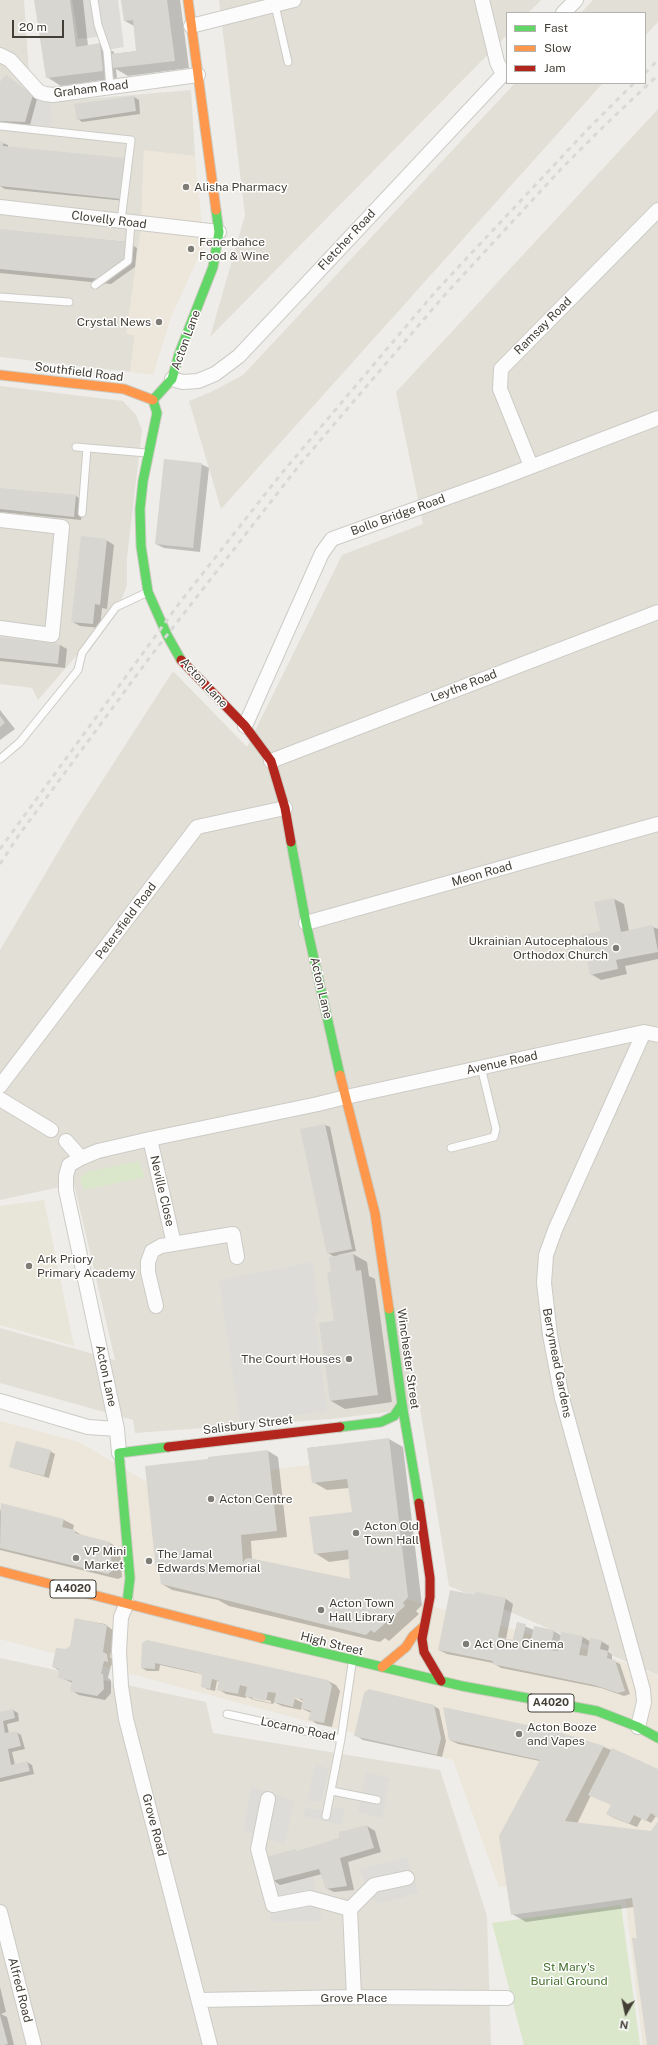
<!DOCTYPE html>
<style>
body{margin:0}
#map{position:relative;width:658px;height:2045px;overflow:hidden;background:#eeede9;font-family:"Public Sans",sans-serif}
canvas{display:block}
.legend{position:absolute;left:506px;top:12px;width:140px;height:72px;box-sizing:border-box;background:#fff;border:1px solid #b4b2af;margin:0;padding:5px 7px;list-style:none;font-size:12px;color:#433e36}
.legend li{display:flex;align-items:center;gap:8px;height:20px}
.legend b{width:20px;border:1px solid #b4b2af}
.north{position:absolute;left:606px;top:1993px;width:40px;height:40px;-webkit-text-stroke:3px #fff;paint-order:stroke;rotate:189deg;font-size:11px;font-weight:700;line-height:16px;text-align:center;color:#433e36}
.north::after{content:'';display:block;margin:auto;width:14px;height:18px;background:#433e36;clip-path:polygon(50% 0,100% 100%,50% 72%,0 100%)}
.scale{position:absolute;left:12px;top:20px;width:52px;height:18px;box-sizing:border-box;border:2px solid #433e36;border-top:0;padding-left:5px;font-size:12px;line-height:14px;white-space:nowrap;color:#433e36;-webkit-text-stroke:3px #fff;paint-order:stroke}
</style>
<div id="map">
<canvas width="658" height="2045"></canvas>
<ul class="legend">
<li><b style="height:5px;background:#63d668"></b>Fast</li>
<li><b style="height:5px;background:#ff974d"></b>Slow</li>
<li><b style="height:5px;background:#b3261e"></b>Jam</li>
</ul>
<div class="north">N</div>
<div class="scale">20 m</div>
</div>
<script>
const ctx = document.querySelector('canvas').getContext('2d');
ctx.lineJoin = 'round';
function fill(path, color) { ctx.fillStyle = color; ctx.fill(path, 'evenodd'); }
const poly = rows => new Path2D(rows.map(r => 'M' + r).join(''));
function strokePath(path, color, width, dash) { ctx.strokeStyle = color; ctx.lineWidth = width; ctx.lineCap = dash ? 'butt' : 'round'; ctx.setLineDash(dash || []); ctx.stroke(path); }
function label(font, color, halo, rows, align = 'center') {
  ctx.font = font + ' "Public Sans",sans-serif'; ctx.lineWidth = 3; ctx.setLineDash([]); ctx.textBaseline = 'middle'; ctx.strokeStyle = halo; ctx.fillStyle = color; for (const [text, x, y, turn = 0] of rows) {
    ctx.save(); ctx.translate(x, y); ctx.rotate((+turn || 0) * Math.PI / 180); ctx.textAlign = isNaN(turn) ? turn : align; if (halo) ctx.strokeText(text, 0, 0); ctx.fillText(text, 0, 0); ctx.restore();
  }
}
const residential = poly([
 [0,0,24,0,30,87,49,102,191,90,195,156,144,151,141,229,127,334,135,335,130,372,0,357],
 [219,0,541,0,528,13,507,13,507,35,210,337,245,215],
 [593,0,658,0,658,22,645,36,645,13,581,13],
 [515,83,603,83,221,509,189,401,211,392,243,375],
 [658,109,658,1675,449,1586,420,1408,331,1419,135,1433,133,1420,0,1383,0,1328,115,1360,74,1184,0,1200,0,950,77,820,173,671,247,747,342,555,423,524,396,392],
 [0,386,123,401,136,415,142,430,127,558,127,585,118,608,38,700,32,688,0,684],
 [0,1658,206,1702,213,1733,440,1770,487,1916,491,2045,0,2045]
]);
const commercial = poly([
 [144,150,195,156,204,245,171,317,153,375,130,372,135,335,126,334,141,229],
 [0,1421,79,1442,152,1485,378,1456,389,1594,602,1654,658,1676,658,2045,643,2045,625,1898,549,1883,499,1887,453,1760,0,1639]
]);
const education = poly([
 [44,1200,74,1346,0,1325,0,1206]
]);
const green = poly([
 [139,1161,145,1177,84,1190,80,1178,87,1172],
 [621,1905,640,2045,524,2045,492,1923]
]);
const parking = poly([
 [72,0,118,0,124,47,107,50,105,36,78,39],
 [35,98,51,104,53,126,28,124],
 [313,1262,319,1314,315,1315,327,1411,240,1422,219,1280],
 [315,1764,329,1769,321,1802,307,1801],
 [366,1772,390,1778,382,1818,358,1812],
 [251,1786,294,1801,285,1844,243,1831],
 [334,1807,345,1809,341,1825,303,1816,306,1808,333,1811],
 [407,1857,419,1893,377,1904,359,1869],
 [313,1876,322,1921,271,1922,269,1884]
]);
const shadow = poly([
 [35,0,83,0,88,46,100,44,114,52,114,54,137,51,134,26,125,21,122,0,180,0,189,68,128,76,116,69,117,78,61,86,47,77],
 [6,76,37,99,30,125,0,123,0,83],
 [134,97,139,100,140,114,82,122,78,119],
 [0,142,8,145,8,147,125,159,130,162,126,201,5,189,0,186],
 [0,230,127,242,137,248,135,267,111,284,0,273],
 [201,464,209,468,200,552,164,548,156,544],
 [0,489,76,496,83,501,81,520,0,512],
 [106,540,114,545,107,609,102,608,100,628,80,626,73,622],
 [0,638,60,645,67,649,65,668,0,661],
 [0,710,15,729,0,740],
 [614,899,624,904,629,931,653,927,658,929,658,959,625,966,627,974,601,980,591,974],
 [325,1125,330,1127,356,1251,338,1255,338,1257,353,1254,367,1262,369,1276,375,1279,392,1402,345,1409,331,1401,321,1324,336,1322,332,1273,335,1257,328,1253],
 [389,1439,403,1447,422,1605,416,1611,419,1614,389,1641,385,1638,380,1642,229,1606,218,1600,172,1590,162,1584,160,1572,157,1570,209,1460,268,1451,278,1457,287,1537,251,1541,252,1559,351,1581,350,1559,329,1562,315,1553,353,1513,349,1488,327,1490,313,1482,308,1448],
 [50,1451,55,1454,49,1478,10,1467],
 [2,1504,64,1520,74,1525,73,1530,85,1537,110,1543,120,1549,122,1577,118,1579,0,1550,0,1512],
 [476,1593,506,1599,513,1604,506,1639,513,1641,517,1623,534,1630,554,1631,562,1636,583,1637,591,1642,601,1641,609,1646,608,1652,612,1655,612,1660,620,1664,630,1694,624,1696,601,1688,501,1668,493,1663,447,1654,439,1650],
 [75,1619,105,1624,115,1632,110,1657,114,1660,115,1665,111,1665,108,1678,111,1680,111,1693,105,1700,79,1695,71,1690,73,1683,59,1677,60,1671,53,1667,71,1646],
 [143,1644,328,1681,336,1685,340,1691,332,1727,317,1724,310,1719,311,1713,301,1708,301,1710,282,1706,274,1702,273,1704,254,1700,246,1696,246,1698,226,1694,218,1689,220,1682,217,1681,215,1691,207,1689,202,1686,203,1675,201,1674,160,1665,159,1671,147,1671,142,1668],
 [291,1694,303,1701,303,1703,290,1696],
 [253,1697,271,1701,271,1703,253,1699],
 [434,1706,439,1709,446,1741,442,1757,363,1740,355,1735],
 [13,1710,18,1713,19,1721,7,1724,9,1734,16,1732,21,1735,25,1749,12,1752,15,1765,27,1762,32,1765,34,1774,0,1782,0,1713],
 [554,1732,604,1747,658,1770,658,1817,656,1816,651,1823,642,1818,637,1827,614,1818,607,1814,612,1805,591,1795,577,1824,652,1832,658,1823,658,2045,648,2045,634,1907,526,1922,512,1914,540,1761,458,1744,450,1740],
 [367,1826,375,1831,381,1852,348,1862,354,1890,334,1892,326,1888,322,1874,280,1885,273,1880,295,1850,298,1852,340,1838],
 [0,1987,6,2012,1,2014,7,2017,14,2045,0,2045]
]);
const building = poly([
 [34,0,70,0,76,47,100,43,103,71,46,78],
 [121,0,167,0,175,61,113,68,111,54,136,51,133,20,124,21],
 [6,75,33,95,25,122,0,121,0,82],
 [134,96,136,111,77,120,74,104],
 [0,141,3,142,3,146,125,158,121,199,0,186],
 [0,229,128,242,125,262,101,279,0,269],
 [164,459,202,463,193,548,155,544],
 [0,488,76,495,74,517,0,509],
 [81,536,107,539,100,605,95,604,93,624,71,622],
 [0,637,60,644,58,664,0,658],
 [0,716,5,723,0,727],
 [614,898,621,932,653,925,658,952,616,960,618,969,590,975,582,935,600,931,594,902],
 [325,1124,352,1249,327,1254,300,1129],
 [353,1253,356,1271,361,1270,378,1395,330,1401,319,1323,334,1321,327,1273,331,1272,329,1257],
 [389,1438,408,1597,403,1603,405,1606,374,1633,371,1630,366,1635,161,1584,159,1570,156,1570,145,1466,208,1459,208,1457,268,1450,277,1531,241,1535,243,1563,245,1559,249,1558,350,1579,348,1550,314,1554,309,1517,352,1512,347,1479,312,1483,307,1448],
 [16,1441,51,1450,44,1476,9,1467],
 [1,1503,64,1519,62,1527,75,1530,75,1533,110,1542,112,1571,108,1574,0,1548],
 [450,1590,475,1595,476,1592,506,1598,498,1637,513,1640,517,1622,526,1624,522,1642,530,1644,534,1626,554,1630,550,1650,558,1651,561,1632,583,1636,579,1655,587,1656,590,1638,602,1640,600,1649,608,1651,607,1658,615,1660,625,1691,618,1693,594,1685,492,1664,493,1661,438,1650],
 [75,1618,107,1625,103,1652,107,1654,108,1662,104,1661,101,1674,103,1674,104,1689,97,1696,70,1691,72,1681,58,1678,59,1669,52,1667,56,1648,66,1649,70,1646],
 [147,1640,328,1680,332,1686,324,1723,308,1720,311,1711,301,1708,303,1699,295,1698,293,1707,274,1702,276,1693,268,1692,266,1701,245,1696,247,1687,240,1685,238,1694,217,1690,219,1681,212,1679,210,1689,201,1687,202,1675,195,1672,155,1663,155,1669,141,1668,142,1643],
 [369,1689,434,1705,441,1738,437,1755,354,1736,364,1693],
 [443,1707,555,1731,604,1746,565,1821,651,1831,658,1821,658,2045,647,2045,632,1938,637,1938,632,1898,511,1915,499,1836,540,1760,449,1740],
 [13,1709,15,1718,3,1721,5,1733,17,1731,21,1746,8,1749,11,1765,27,1761,30,1771,0,1778,0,1712],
 [612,1748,658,1769,658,1818,651,1813,646,1821,634,1815,629,1824,606,1814,611,1805,588,1795],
 [367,1825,374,1848,340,1858,347,1886,326,1889,319,1869,272,1881,266,1857,295,1849,297,1851,339,1838,339,1832],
 [0,2015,8,2044,4,2045,0,2045]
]);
const lane = poly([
 [94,0,98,25,107,51,110,87],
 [275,5,288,62],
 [0,126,131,140,121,221],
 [95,285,128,261,131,223],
 [0,297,69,302],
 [76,447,147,453],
 [82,513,87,448],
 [0,759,20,742,78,670,82,653,116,607,148,592],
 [451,1148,494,1137,496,1129,481,1067],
 [227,1714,341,1739,352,1664],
 [332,1791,377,1800],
 [326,1816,341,1739]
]);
const street = poly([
 [482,0,497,62,503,74],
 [563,13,576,0],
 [191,26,294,0],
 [0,55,10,60,39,92,45,94,53,95,198,75],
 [0,207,219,232],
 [172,379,183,382,198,381,215,374,239,356,507,70],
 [531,466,500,389,501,369,658,210],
 [0,520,62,527,52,635,0,628],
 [245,726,322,553,332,539,499,479,658,418],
 [271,761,658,612],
 [306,923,658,824],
 [0,1086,197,827,285,808],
 [0,1099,51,1130],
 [150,1139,174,1244],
 [66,1141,81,1158],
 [156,1306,148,1272,148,1262,152,1251,161,1246,233,1234,237,1257],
 [0,1401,88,1427,117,1429],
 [119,1453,117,1429,66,1190,66,1176,69,1165,81,1158,98,1151,150,1139,318,1104,346,1097,644,1032,658,1035],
 [127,1603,121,1617,119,1651,121,1686,126,1719,210,2045],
 [638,1727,644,1702,643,1690,562,1398,550,1335,544,1283,546,1255,555,1230,644,1032],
 [268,1799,258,1849,273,1905,310,1898,350,1909,374,1885,407,1878],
 [350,1909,354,1997],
 [0,1912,34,2045],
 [200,2000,354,1997,507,1998]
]);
const fast = poly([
 [153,400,157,413,143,481,140,509,141,546,148,592,167,635,181,660],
 [153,400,172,379,179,354,213,267,219,232,216,210],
 [291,842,306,923,340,1075],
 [389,1309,402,1404,419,1503],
 [340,1427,381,1422,394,1416,402,1404],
 [127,1603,130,1578,119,1453,168,1447],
 [261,1638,462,1686,597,1711,638,1727,658,1738]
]);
const slow = poly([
 [188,0,216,210],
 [0,375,124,389,153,400],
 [340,1075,375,1213,389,1309],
 [0,1571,261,1638],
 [382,1667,406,1647,413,1636,424,1626]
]);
const jam = poly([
 [181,660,245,726,271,761,285,808,291,842],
 [168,1447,340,1427],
 [419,1503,430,1578,430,1597,422,1639,424,1652,441,1681]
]);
const rail = poly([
 [645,73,658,60],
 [0,849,181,601,281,474,436,291,587,130,634,83],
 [0,864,19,835,150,657,301,463,442,298,561,169,603,127,658,75]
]);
const markers = [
 [186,187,4,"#7f7b75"],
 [191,249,4,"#7f7b75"],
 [159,322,4,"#7f7b75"],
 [616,948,4,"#7f7b75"],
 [29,1266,4,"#7f7b75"],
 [349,1359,4,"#7f7b75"],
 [211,1499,4,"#7f7b75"],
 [356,1533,4,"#7f7b75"],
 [76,1558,4,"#7f7b75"],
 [149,1561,4,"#7f7b75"],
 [321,1610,4,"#7f7b75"],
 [466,1644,4,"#7f7b75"],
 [519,1734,4,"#7f7b75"]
];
const shields = [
 [73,1589,46],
 [551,1703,46]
];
const shieldNames = [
 ["A4020",73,1589],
 ["A4020",551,1703]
];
const streetNames = [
 ["Graham Road",91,89,-7],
 ["Clovelly Road",109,220,7],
 ["Fletcher Road",347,240,-47],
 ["Ramsay Road",543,326,-45],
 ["Acton Lane",186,340,-70],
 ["Southfield Road",79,372,7],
 ["Bollo Bridge Road",398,515,-20],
 ["Acton Lane",204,683,47],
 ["Leythe Road",464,686,-21],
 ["Meon Road",482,874,-16],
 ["Petersfield Road",126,921,-53],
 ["Acton Lane",321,988,77],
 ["Avenue Road",502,1063,-12],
 ["Neville Close",162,1191,77],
 ["Winchester Street",408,1359,82],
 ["Berrymead Gardens",557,1363,79],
 ["Acton Lane",106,1376,78],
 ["Salisbury Street",248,1425,-7],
 ["High Street",332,1644,14],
 ["Locarno Road",298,1729,12],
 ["Grove Road",154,1825,75],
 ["Alfred Road",20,1990,76],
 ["Grove Place",354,1998]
];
const poiNames = [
 ["Alisha Pharmacy",194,187],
 ["Fenerbahce",199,242],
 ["Food & Wine",199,256],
 ["Crystal News",151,322,"right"],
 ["Ukrainian Autocephalous",608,941,"right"],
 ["Orthodox Church",608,955,"right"],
 ["Ark Priory",37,1259],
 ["Primary Academy",37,1273],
 ["The Court Houses",341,1359,"right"],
 ["Acton Centre",219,1499],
 ["Acton Old",364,1526],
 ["Town Hall",364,1540],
 ["VP Mini",84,1551],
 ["Market",84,1565],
 ["The Jamal",157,1554],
 ["Edwards Memorial",157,1568],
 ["Acton Town",329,1603],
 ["Hall Library",329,1617],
 ["Act One Cinema",474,1644],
 ["Acton Booze",527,1727],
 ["and Vapes",527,1741]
];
const parkNames = [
 ["St Mary's",569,1967],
 ["Burial Ground",569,1981]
];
fill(residential, '#e2dfd6');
fill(commercial, '#ede6da');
fill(education, '#e8e5d9');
fill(green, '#dbe7cb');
fill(parking, '#dedcd9');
fill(shadow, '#0003');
fill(building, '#d8d6d1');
strokePath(lane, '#cccbc6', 9);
strokePath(street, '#cccbc6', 16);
strokePath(fast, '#cccac0', 11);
strokePath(slow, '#cccac0', 11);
strokePath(jam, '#cccac0', 11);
strokePath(lane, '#fcfcfc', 7);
strokePath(street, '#fcfcfc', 14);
strokePath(fast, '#63d668', 9);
strokePath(slow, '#ff974d', 9);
strokePath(jam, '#b3261e', 9);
strokePath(rail, '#d9d9d8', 3, [5, 5]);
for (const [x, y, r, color] of markers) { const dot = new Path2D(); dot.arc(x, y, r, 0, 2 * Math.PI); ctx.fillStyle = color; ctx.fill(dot); strokePath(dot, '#fff', 1.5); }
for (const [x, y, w] of shields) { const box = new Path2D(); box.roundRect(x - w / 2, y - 9, w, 18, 3); ctx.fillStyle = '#fff'; ctx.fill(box); strokePath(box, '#433e36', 1); }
label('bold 11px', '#433e36', null, shieldNames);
label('12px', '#433e36', '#fff', streetNames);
label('12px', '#433e36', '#fff', poiNames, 'left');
label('12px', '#46702f', '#fff', parkNames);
</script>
